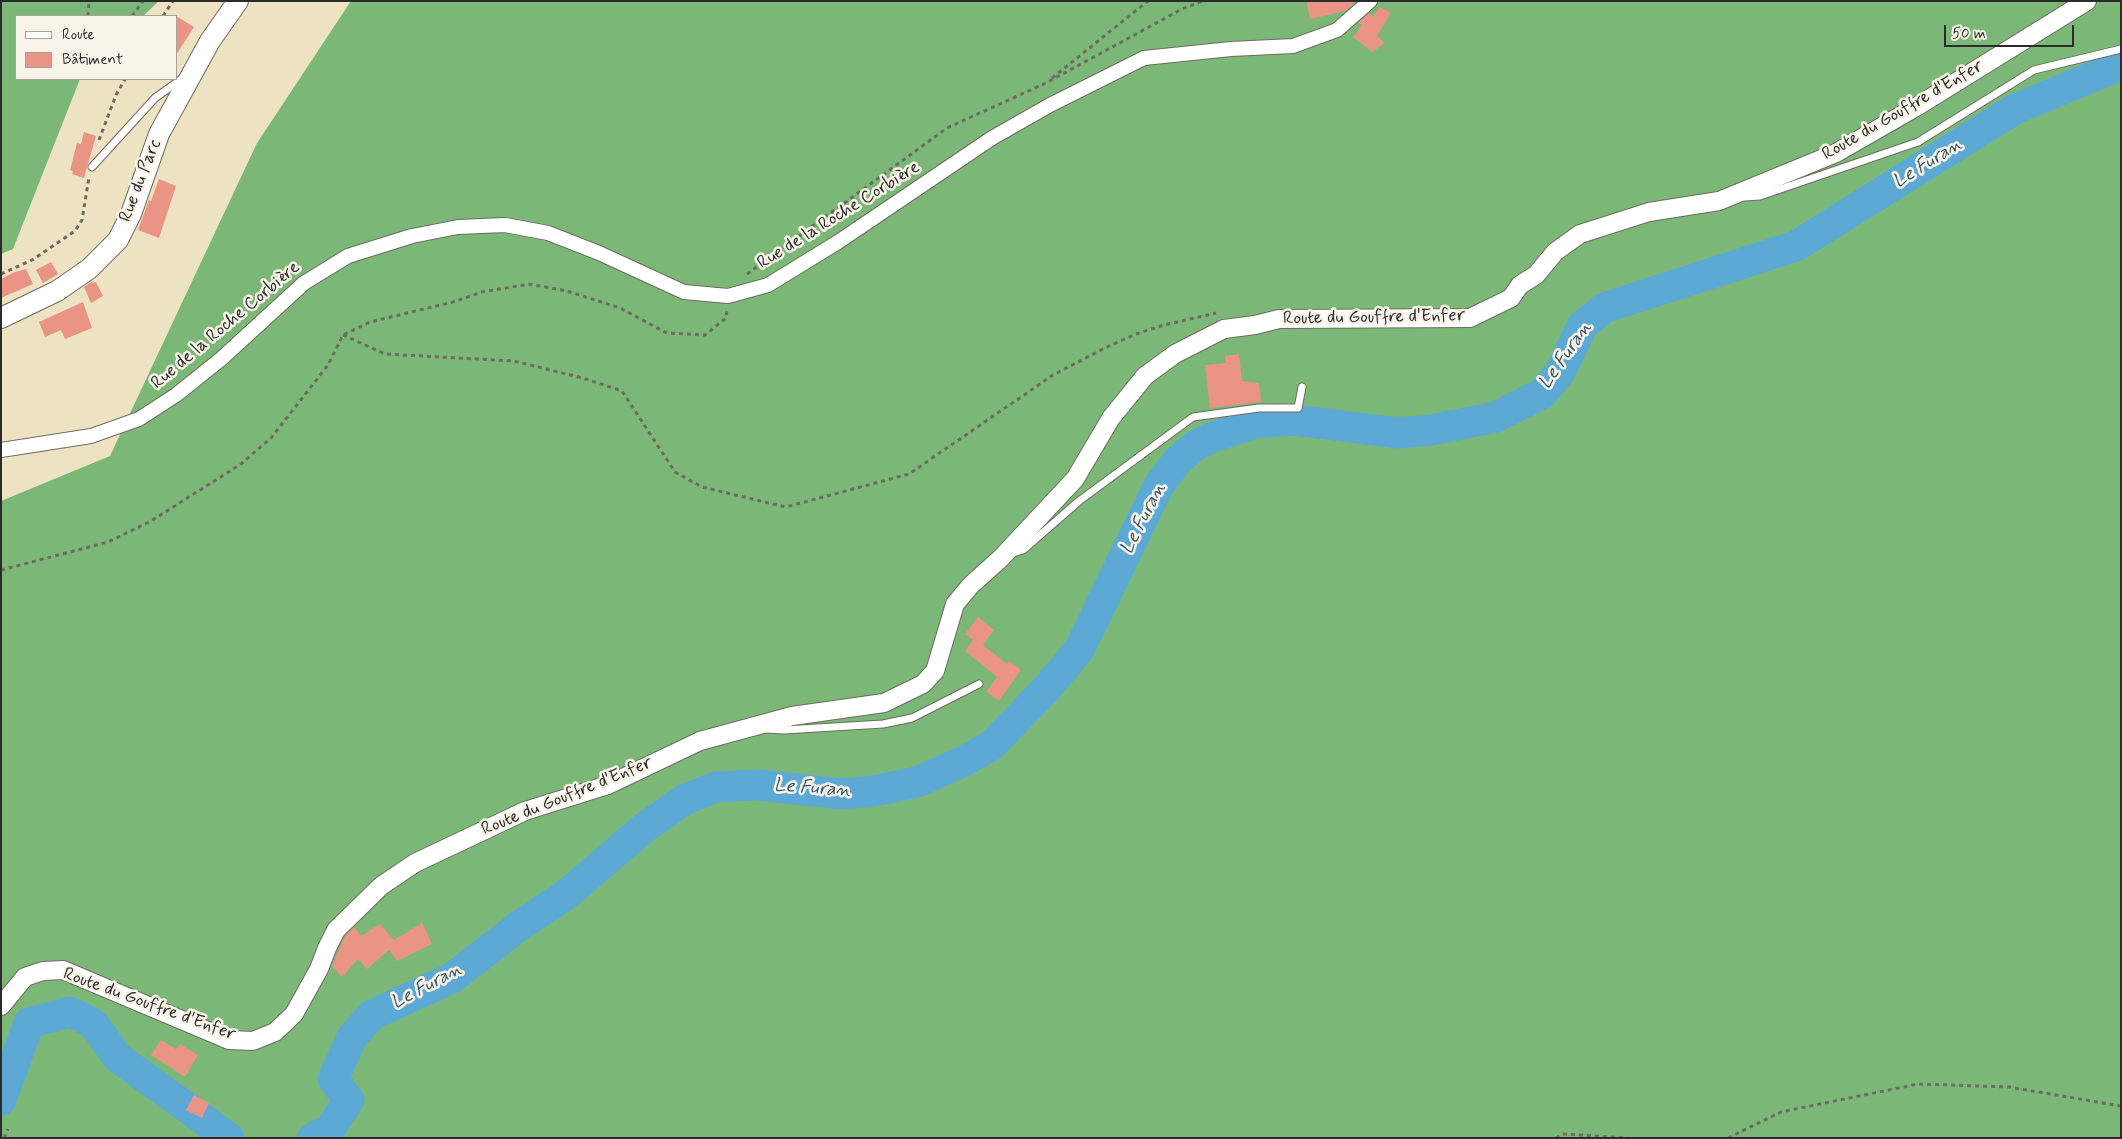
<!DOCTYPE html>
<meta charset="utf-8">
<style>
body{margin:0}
#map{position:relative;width:2122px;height:1139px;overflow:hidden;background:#ede2c2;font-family:Mynerve,sans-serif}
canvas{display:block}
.frame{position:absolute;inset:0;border:2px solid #2b2b2b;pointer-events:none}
.legend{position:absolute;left:15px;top:15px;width:162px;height:65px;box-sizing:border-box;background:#f7f3e8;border:1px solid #a5a39c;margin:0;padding:6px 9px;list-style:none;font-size:15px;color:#2b2b2b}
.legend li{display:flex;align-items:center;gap:10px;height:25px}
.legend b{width:25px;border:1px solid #a5a39c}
.scale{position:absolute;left:1944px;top:25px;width:130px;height:22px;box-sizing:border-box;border:2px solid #2b2b2b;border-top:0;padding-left:6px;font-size:15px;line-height:18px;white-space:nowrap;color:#2b2b2b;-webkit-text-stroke:4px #f7f3e8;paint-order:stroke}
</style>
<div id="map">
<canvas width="2122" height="1139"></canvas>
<div class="frame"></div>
<ul class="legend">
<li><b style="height:6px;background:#fff"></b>Route</li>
<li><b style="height:14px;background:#e99484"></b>Bâtiment</li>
</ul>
<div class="scale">50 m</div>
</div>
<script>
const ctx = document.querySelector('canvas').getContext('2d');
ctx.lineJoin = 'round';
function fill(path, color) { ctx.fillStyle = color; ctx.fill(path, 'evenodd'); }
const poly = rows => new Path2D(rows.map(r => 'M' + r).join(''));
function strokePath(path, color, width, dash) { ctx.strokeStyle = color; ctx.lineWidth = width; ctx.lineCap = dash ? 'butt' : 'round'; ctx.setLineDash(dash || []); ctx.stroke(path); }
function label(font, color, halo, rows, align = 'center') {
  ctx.font = font + ' Mynerve,sans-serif'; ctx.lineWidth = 5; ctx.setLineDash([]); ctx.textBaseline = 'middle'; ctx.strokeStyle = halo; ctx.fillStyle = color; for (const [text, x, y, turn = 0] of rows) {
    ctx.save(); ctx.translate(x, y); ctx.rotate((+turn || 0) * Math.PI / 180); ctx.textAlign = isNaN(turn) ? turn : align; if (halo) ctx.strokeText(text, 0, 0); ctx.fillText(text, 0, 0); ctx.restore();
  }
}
const forest = poly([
 [1,1,159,1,143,16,16,16,16,79,80,79,13,249,1,254],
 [351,1,2121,1,2121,1138,1,1138,1,501,110,456,257,143]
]);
const river = poly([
 [1,1100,29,1023,70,1012,94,1024,117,1057,229,1138],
 [313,1138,330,1129,349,1100,333,1079,352,1037,372,1015,452,978,519,926,567,894,644,828,684,800,715,787,757,785,842,794,874,791,917,782,964,761,992,745,1045,690,1079,650,1158,487,1178,460,1195,446,1212,437,1255,423,1294,420,1398,433,1432,430,1496,417,1543,393,1560,372,1582,326,1604,308,1796,246,2015,109,2121,65]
]);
const building = poly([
 [1306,1,1356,1,1345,11,1310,19],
 [1380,7,1391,13,1377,36,1385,43,1372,52,1353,37,1362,25,1358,23,1369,13,1373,16],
 [176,16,194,27,176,55],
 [84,132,96,136,84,178,72,174,73,171,70,170,77,143,81,144],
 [159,179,176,186,159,238,138,230,149,200,151,201],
 [51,262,58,274,43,283,36,270],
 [26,269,33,284,1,298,1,279,15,272],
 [96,282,103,296,91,303,84,287,90,283],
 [83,302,92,328,65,339,61,330,45,337,39,322],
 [1239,354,1242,381,1259,383,1261,402,1210,408,1205,365,1226,363,1225,356],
 [978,617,994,630,983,645,1007,664,1009,661,1021,670,999,701,986,692,997,677,965,651,973,640,965,634],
 [422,923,432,944,397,961,389,950,367,969,358,959,342,977,332,966,345,936,354,927,361,936,380,924,394,940],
 [161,1040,176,1049,180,1044,198,1055,185,1077,151,1055],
 [194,1095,209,1103,202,1118,186,1110]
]);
const path = poly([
 [88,16,89,1],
 [132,16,143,1],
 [163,16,173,1],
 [1052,78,1148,1],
 [99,140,116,95,125,79],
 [1,274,32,260,75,231,82,220,89,177],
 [747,274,947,128,1046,83,1182,9,1203,1],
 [343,335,385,354,514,361,583,378,622,391,675,472,702,487,786,507,909,474,1053,375,1107,347,1136,334,1164,325,1216,313],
 [1,570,108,542,151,521,241,464,271,438,328,365,343,335,370,322,453,302,482,292,530,284,567,291,620,308,667,333,705,335,726,318,727,310],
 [4,1138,8,1129],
 [1556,1138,1563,1134,1628,1138],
 [1728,1138,1781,1112,1918,1084,2009,1087,2121,1106]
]);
const service = poly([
 [92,167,155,98,183,78],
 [1744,197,1760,196,1918,142,2034,70,2121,49],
 [1013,553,1023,550,1079,501,1193,417,1259,408,1298,408,1302,387],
 [766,729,784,730,883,724,912,718,979,684]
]);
const minor = poly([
 [1,450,91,436,139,419,176,395,221,359,304,283,348,256,412,236,458,227,505,225,548,233,599,253,684,292,728,296,768,285,838,242,992,138,1050,105,1144,58,1231,49,1293,46,1337,30,1370,1]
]);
const tertiary = poly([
 [1,1006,25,977,43,971,63,970,229,1040,253,1041,275,1032,294,1014,319,969,327,948,336,930,381,886,415,863,525,811,608,785,700,741,792,716,884,703,923,684,935,671,955,604,971,585,1001,558,1075,479,1111,418,1145,376,1175,354,1224,329,1255,325,1279,319,1470,318,1511,298,1520,285,1536,275,1555,252,1580,234,1649,212,1719,201,1836,153,1916,107,2087,1]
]);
const secondary = poly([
 [1,318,57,291,89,269,118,240,131,214,159,134,210,41,238,1]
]);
const streetNames = [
 ["Route du Gouffre d'Enfer",1903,111,-30],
 ["Rue du Parc",141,181,-69],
 ["Rue de la Roche Corbière",839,216,-32],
 ["Route du Gouffre d'Enfer",1374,318,-1],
 ["Rue de la Roche Corbière",226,326,-40],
 ["Route du Gouffre d'Enfer",567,797,-22],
 ["Route du Gouffre d'Enfer",149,1005,20]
];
const waterNames = [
 ["Le Furan",1928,164,-32],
 ["Le Furan",1566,356,-55],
 ["Le Furan",1144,519,-63],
 ["Le Furan",812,789,4],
 ["Le Furan",427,987,-28]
];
fill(forest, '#7bb878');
strokePath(river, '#5da9d6', 31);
fill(building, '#e99484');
strokePath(service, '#6f6b60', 9);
strokePath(minor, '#6f6b60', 16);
strokePath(tertiary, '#6f6b60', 20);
strokePath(secondary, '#6f6b60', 22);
strokePath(path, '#6f6b60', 3, [4, 4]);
strokePath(service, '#fff', 7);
strokePath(minor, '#fff', 14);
strokePath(tertiary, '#fff', 18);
strokePath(secondary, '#fff', 20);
label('18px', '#2b2b2b', '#f7f3e8', streetNames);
label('italic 19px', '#3c5767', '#f7f3e8', waterNames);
</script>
